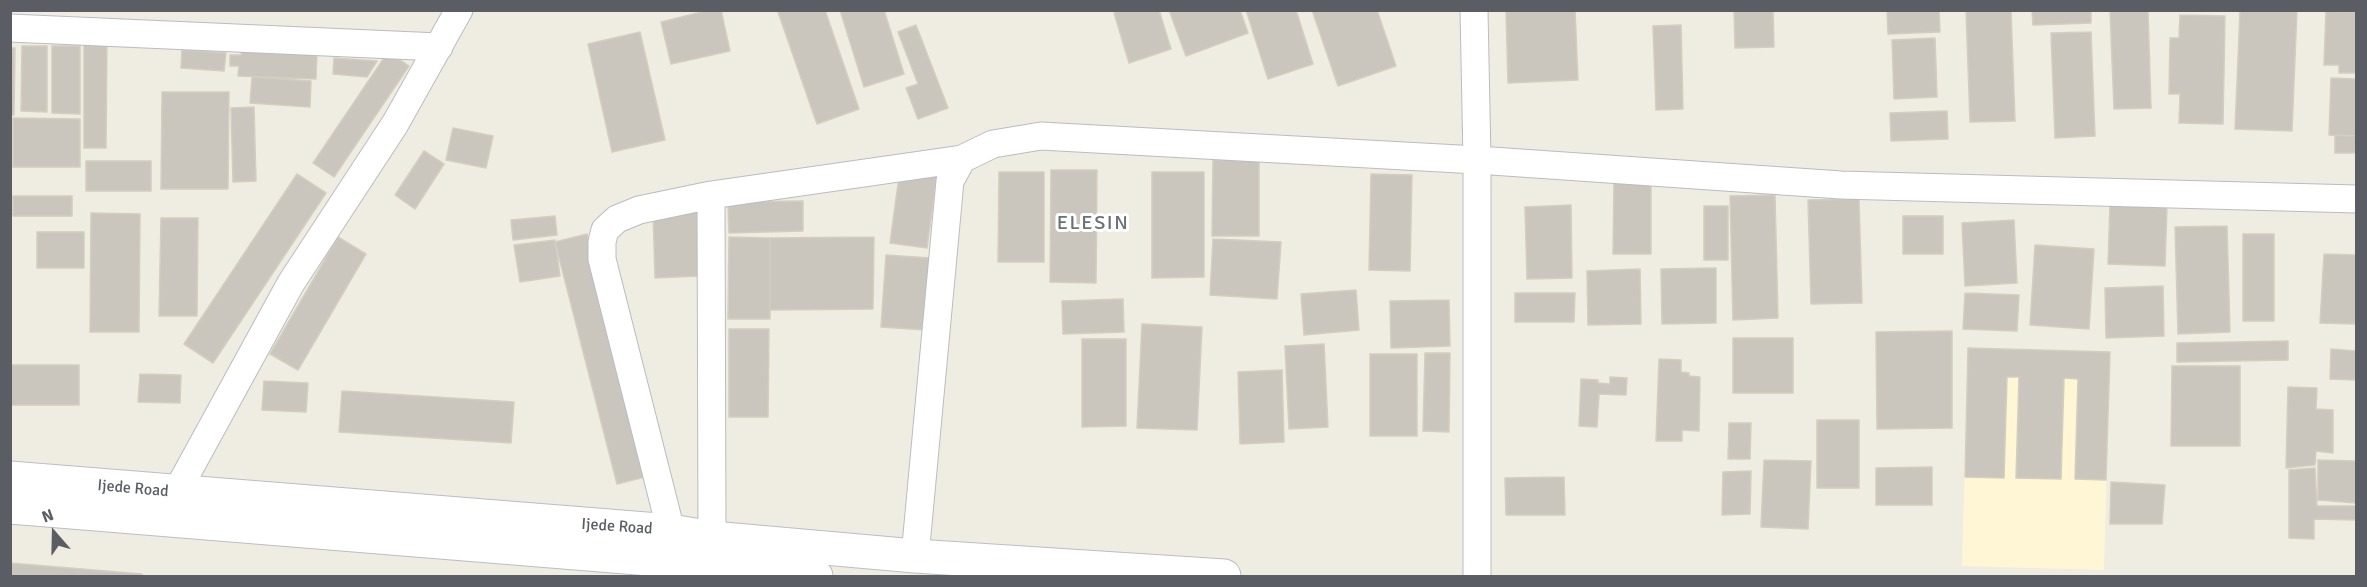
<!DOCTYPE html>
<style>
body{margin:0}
#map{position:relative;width:2367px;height:587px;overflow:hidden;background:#efece1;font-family:Signika,sans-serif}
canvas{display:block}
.frame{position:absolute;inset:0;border:12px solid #5a5e64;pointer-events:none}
.north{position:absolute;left:24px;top:503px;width:60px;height:60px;-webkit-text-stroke:4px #fff;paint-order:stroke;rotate:340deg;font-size:16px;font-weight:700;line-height:24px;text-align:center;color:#5a5e64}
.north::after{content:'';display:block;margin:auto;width:21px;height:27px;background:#5a5e64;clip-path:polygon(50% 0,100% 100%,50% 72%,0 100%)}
</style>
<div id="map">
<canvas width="2367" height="587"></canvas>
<div class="frame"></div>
<div class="north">N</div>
</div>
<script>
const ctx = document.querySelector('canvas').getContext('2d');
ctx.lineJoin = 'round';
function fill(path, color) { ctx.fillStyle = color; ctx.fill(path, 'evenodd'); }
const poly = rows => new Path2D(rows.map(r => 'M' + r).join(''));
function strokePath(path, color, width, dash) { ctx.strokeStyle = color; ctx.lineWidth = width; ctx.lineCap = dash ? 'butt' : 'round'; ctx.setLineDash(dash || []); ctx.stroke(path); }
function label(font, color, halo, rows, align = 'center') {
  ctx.font = font + ' Signika,sans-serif'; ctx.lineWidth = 6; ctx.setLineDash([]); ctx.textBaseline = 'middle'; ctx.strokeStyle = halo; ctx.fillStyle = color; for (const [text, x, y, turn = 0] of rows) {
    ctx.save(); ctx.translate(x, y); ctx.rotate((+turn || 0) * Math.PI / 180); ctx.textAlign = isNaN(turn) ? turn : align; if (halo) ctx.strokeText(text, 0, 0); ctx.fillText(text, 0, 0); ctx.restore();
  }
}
const commercial = poly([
 [1968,348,2110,352,2104,570,1962,566]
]);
const building = poly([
 [710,10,721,10,730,51,671,64,661,22,710,10],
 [782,10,825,10,859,109,817,124,778,12,782,10],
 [840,10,884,10,904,74,864,87,840,10],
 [1121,10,1159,10,1171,49,1129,63,1114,13,1121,10],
 [1169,10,1240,10,1248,33,1186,56,1169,10],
 [1246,10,1296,10,1313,64,1268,79,1246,10],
 [1312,10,1377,10,1396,66,1338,86,1312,10],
 [1506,10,1575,10,1578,80,1508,83,1506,10],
 [1734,10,1773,10,1774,47,1735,48,1734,10],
 [1887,10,1939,10,1940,32,1888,34,1887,10],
 [1966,10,2011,10,2015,121,1970,122,1966,10],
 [2032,10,2091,10,2091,23,2033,25,2032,10],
 [2110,10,2148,10,2151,108,2114,109,2110,10],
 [2240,10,2297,10,2292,131,2235,129,2240,10],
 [2326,11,2356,12,2356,73,2339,73,2339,65,2324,65,2326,11],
 [2180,15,2225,16,2223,124,2179,123,2180,94,2169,94,2170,38,2179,38,2180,15],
 [916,25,948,108,918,119,906,88,918,84,898,32,916,25],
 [1681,25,1683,109,1656,110,1653,26,1681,25],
 [640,32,665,140,612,152,588,44,640,32],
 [2091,32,2095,136,2055,138,2051,33,2091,32],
 [84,38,107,38,106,148,84,148,84,38],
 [1935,38,1937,97,1894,99,1892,40,1935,38],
 [22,46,47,46,47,112,21,111,22,46],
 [52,46,80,46,80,114,52,113,52,46],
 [10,48,15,48,14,115,10,115,10,48],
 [242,49,317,52,316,79,238,76,239,66,230,66,230,55,241,55,242,49],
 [182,50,226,53,224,71,181,68,182,50],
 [388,52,409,66,334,177,313,163,388,52],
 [334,58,377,61,367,77,333,74,334,58],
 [252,77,311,81,310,107,250,103,252,77],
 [2331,78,2356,79,2356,136,2329,135,2331,78],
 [162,92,229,92,228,189,161,189,162,92],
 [254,107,256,181,233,182,231,108,254,107],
 [1947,111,1948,139,1891,141,1890,113,1947,111],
 [13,118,80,119,80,167,13,167,13,118],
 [453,128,493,136,486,168,446,160,453,128],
 [2335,135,2356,136,2356,153,2335,153,2335,135],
 [424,151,444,164,415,209,395,195,424,151],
 [1213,160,1259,160,1259,236,1212,236,1213,160],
 [86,161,151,161,151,191,86,191,86,161],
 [900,169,937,174,927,248,890,243,900,169],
 [1051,170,1097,170,1096,283,1050,282,1051,170],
 [999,172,1044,172,1044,262,998,262,999,172],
 [1152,172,1204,172,1204,277,1152,278,1152,172],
 [297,174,326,193,213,363,184,344,297,174],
 [1371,174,1412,175,1410,271,1369,270,1371,174],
 [1614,179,1651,179,1651,254,1613,254,1614,179],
 [1775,195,1778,318,1733,320,1730,196,1775,195],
 [13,196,72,196,72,216,13,216,13,196],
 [1859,199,1862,303,1811,304,1808,200,1859,199],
 [803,201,803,231,729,233,728,202,803,201],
 [2110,204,2167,205,2165,266,2108,264,2110,204],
 [1571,205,1572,278,1527,279,1525,207,1571,205],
 [1704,206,1728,206,1728,260,1704,260,1704,206],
 [697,210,700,276,655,278,653,212,697,210],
 [91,213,140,214,139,332,90,332,91,213],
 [555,216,557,235,513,240,511,220,555,216],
 [1903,216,1943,216,1943,254,1903,254,1903,216],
 [161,218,198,218,197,316,159,316,161,218],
 [2014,220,2017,283,1965,286,1962,223,2014,220],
 [2227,226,2230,332,2178,334,2175,227,2227,226],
 [37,232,84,232,84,268,37,268,37,232],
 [587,234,649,476,617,484,555,242,587,234],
 [2243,234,2274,234,2274,321,2243,321,2243,234],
 [338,237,366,254,298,370,270,354,338,237],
 [729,237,770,238,770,319,728,319,729,237],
 [874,237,873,309,770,310,770,238,874,237],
 [1213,239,1281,242,1277,299,1210,295,1213,239],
 [555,240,560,276,520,282,514,245,555,240],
 [2035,245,2094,249,2089,329,2030,325,2035,245],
 [2324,254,2356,255,2356,324,2320,323,2324,254],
 [886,255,930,258,925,330,881,327,886,255],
 [1716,268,1716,323,1662,324,1661,269,1716,268],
 [1640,269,1641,324,1588,325,1587,271,1640,269],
 [2163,286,2164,336,2106,338,2105,288,2163,286],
 [1356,290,1359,330,1304,335,1301,294,1356,290],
 [1515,293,1575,293,1574,322,1515,322,1515,293],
 [1965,293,2019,295,2017,331,1963,329,1965,293],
 [1123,299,1124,332,1063,334,1062,301,1123,299],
 [1449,300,1450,346,1391,348,1390,301,1449,300],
 [1142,324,1202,327,1197,430,1137,428,1142,324],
 [729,329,769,329,768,417,729,417,729,329],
 [1952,331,1952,428,1877,429,1876,332,1952,331],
 [1733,338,1793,338,1793,393,1733,393,1733,338],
 [1082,339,1126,339,1126,426,1082,427,1082,339],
 [2288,341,2288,360,2177,362,2177,343,2288,341],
 [1324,344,1328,427,1289,429,1285,346,1324,344],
 [1968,348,2110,352,2106,480,2075,479,2078,379,2064,378,2061,479,2016,478,2019,377,2007,377,2004,478,1965,477,1968,348],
 [2331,349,2356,351,2356,380,2330,379,2331,349],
 [1425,353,1450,353,1449,432,1423,431,1425,353],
 [1370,354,1417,354,1417,436,1370,436,1370,354],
 [1659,359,1681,360,1681,372,1689,373,1689,376,1700,377,1699,431,1682,430,1682,441,1656,441,1659,359],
 [10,365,79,365,79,405,10,405,10,365],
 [2172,366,2240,366,2240,446,2171,446,2172,366],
 [1282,370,1284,442,1240,444,1238,372,1282,370],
 [140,374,181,375,180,403,138,402,140,374],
 [1610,377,1627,378,1626,395,1599,394,1597,427,1579,426,1581,379,1598,380,1598,383,1610,384,1610,377],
 [264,381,308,383,306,412,262,410,264,381],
 [2288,387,2317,388,2316,409,2333,410,2333,453,2316,451,2315,465,2286,468,2288,387],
 [342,391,514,402,511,443,339,432,342,391],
 [1817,420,1859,420,1859,488,1817,488,1817,420],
 [1729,423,1751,423,1750,459,1728,459,1729,423],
 [1764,460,1811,461,1808,529,1761,527,1764,460],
 [2318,460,2356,461,2356,503,2318,500,2318,460],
 [1932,467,1932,505,1876,505,1876,468,1932,467],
 [2315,468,2317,506,2356,506,2356,520,2314,519,2314,539,2289,538,2289,470,2315,468],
 [1751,471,1750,514,1722,515,1723,472,1751,471],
 [1564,477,1565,515,1506,515,1505,478,1564,477],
 [2111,482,2165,485,2162,524,2110,524,2111,482],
 [10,563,142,574,142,576,10,576,10,563]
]);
const minor = poly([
 [1474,10,1477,160,1477,576],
 [10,28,439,47],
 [176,493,291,283,395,124,459,10],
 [671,531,602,259,602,242,605,230,617,219,639,210,711,195],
 [712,538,711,195,962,159],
 [915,556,950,181,962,159,993,144,1041,136,1477,160,1841,185,2356,199]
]);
const secondary = poly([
 [10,478,671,531,712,538,915,556,1224,576],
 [10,507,662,560,703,566,816,576]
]);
const streetNames = [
 ["Ijede Road",133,489,5],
 ["Ijede Road",617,527,4]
];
const quarterNames = [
 ["ELESIN",1093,224]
];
fill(commercial, '#fff6d6');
fill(building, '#cac6be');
strokePath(building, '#d4cebf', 1.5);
strokePath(minor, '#b9bcc2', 29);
strokePath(secondary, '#babec5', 35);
strokePath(minor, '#fff', 27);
strokePath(secondary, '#fff', 33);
label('16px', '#5a5e64', '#fff', streetNames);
ctx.letterSpacing = '1.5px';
label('20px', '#6b7076', '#fff', quarterNames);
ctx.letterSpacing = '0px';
</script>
